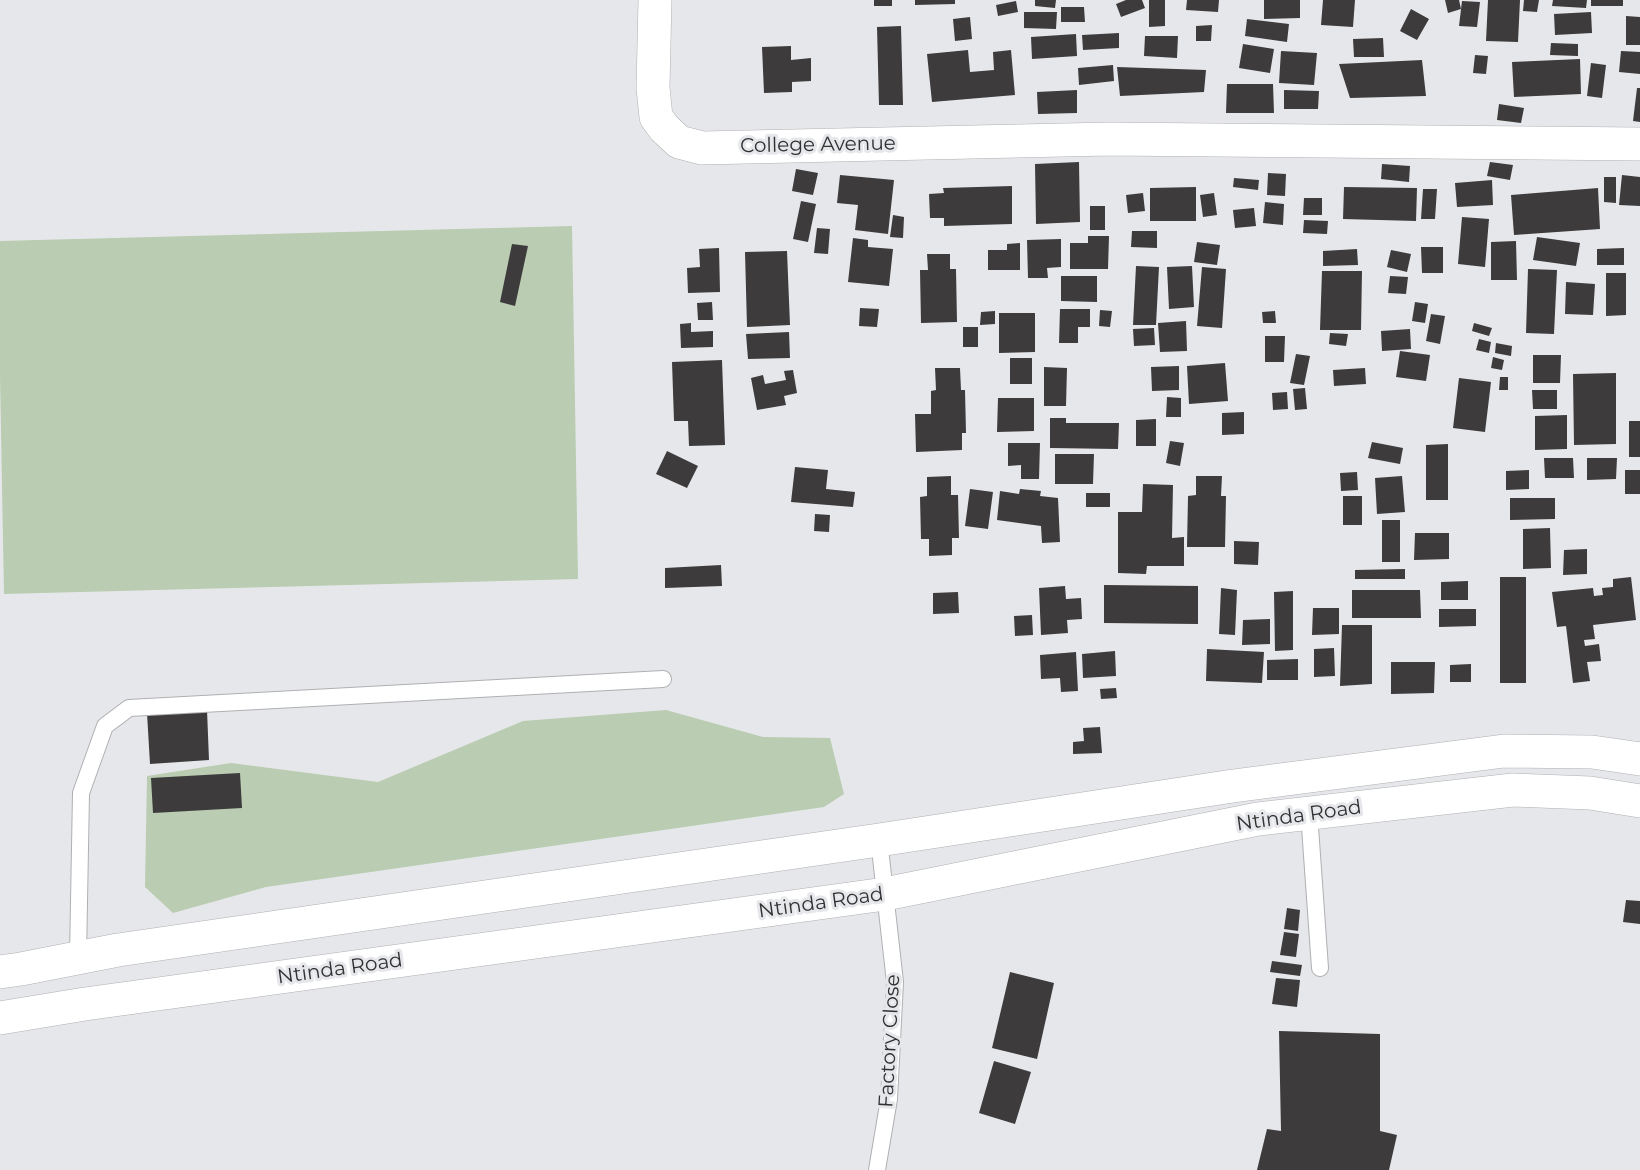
<!DOCTYPE html>
<style>
body{margin:0}
canvas{display:block;background:#e6e7ea}
</style>
<canvas width="1640" height="1170"></canvas>
<script>
const ctx = document.querySelector('canvas').getContext('2d');
ctx.lineJoin = 'round';
function fill(path, color) { ctx.fillStyle = color; ctx.fill(path, 'evenodd'); }
const poly = rows => new Path2D(rows.map(r => 'M' + r).join(''));
function strokePath(path, color, width, dash) { ctx.strokeStyle = color; ctx.lineWidth = width; ctx.lineCap = dash ? 'butt' : 'round'; ctx.setLineDash(dash || []); ctx.stroke(path); }
function label(font, color, halo, rows, align = 'center') {
  ctx.font = font + ' Montserrat,sans-serif'; ctx.lineWidth = 6; ctx.setLineDash([]); ctx.textBaseline = 'middle'; ctx.strokeStyle = halo; ctx.fillStyle = color; for (const [text, x, y, turn = 0] of rows) {
    ctx.save(); ctx.translate(x, y); ctx.rotate((+turn || 0) * Math.PI / 180); ctx.textAlign = isNaN(turn) ? turn : align; if (halo) ctx.strokeText(text, 0, 0); ctx.fillText(text, 0, 0); ctx.restore();
  }
}
const green = poly([
 [572,226,578,579,4,594,0,375,0,241],
 [666,710,763,737,830,738,844,794,824,807,266,887,173,913,145,887,147,776,231,763,378,782,523,721]
]);
const building = poly([
 [874,0,892,0,892,6,874,6],
 [915,0,955,0,955,4,915,5],
 [1035,0,1056,0,1055,8,1035,6],
 [1126,0,1142,0,1145,8,1121,17,1116,4],
 [1149,0,1165,0,1165,26,1149,27],
 [1187,0,1219,0,1218,12,1186,10],
 [1264,0,1300,0,1300,18,1264,19],
 [1323,0,1355,0,1353,27,1321,25],
 [1445,0,1459,0,1461,9,1448,13],
 [1488,0,1520,0,1518,42,1486,41],
 [1524,0,1539,0,1537,12,1523,11],
 [1553,0,1587,0,1586,8,1552,6],
 [1591,0,1623,0,1623,6,1591,6],
 [1016,1,1018,12,998,16,996,5],
 [1462,1,1480,2,1477,27,1459,26],
 [1061,7,1084,7,1085,22,1061,22],
 [1411,9,1429,19,1417,40,1400,31],
 [1024,12,1057,12,1056,29,1024,28],
 [1591,12,1592,33,1555,35,1554,14],
 [1626,16,1640,17,1640,45,1626,45],
 [970,17,972,39,955,41,953,19],
 [1247,19,1289,24,1287,42,1245,36],
 [1212,25,1211,41,1196,41,1196,26],
 [901,26,903,105,879,105,877,27],
 [1119,33,1119,48,1083,50,1082,35],
 [1076,34,1077,56,1032,59,1031,37],
 [1145,36,1178,36,1177,58,1144,56],
 [1383,38,1384,57,1354,57,1353,39],
 [1551,43,1578,44,1578,56,1550,55],
 [1243,44,1274,49,1270,73,1239,68],
 [791,46,791,60,811,58,811,81,792,82,792,92,764,93,762,47],
 [968,50,970,72,994,70,993,52,1011,50,1015,95,932,102,927,54],
 [1281,51,1317,53,1314,85,1279,83],
 [1621,51,1640,52,1640,74,1619,72],
 [1475,55,1488,56,1486,74,1473,73],
 [1580,59,1581,94,1514,97,1512,62],
 [1422,60,1426,96,1350,98,1339,64],
 [1591,63,1606,65,1602,98,1587,96],
 [1113,65,1114,81,1079,85,1078,68],
 [1117,67,1206,70,1204,92,1120,96],
 [1227,84,1273,84,1274,113,1226,113],
 [1637,88,1640,88,1640,122,1633,121],
 [1077,90,1077,113,1038,114,1037,92],
 [1284,90,1319,91,1318,109,1284,109],
 [1499,104,1524,108,1521,123,1497,120],
 [1079,162,1080,222,1036,224,1035,164],
 [1490,162,1513,165,1510,180,1487,176],
 [1382,164,1410,166,1409,182,1381,179],
 [796,169,818,173,813,195,792,191],
 [1268,173,1286,174,1285,196,1267,195],
 [840,175,894,180,888,234,855,230,858,205,837,203],
 [1622,175,1640,177,1640,206,1619,205],
 [1604,177,1616,177,1616,203,1604,202],
 [1234,178,1259,180,1258,190,1233,187],
 [1492,180,1493,205,1457,207,1455,183],
 [1012,186,1012,224,944,226,944,218,930,218,929,194,944,193,943,188],
 [1196,187,1196,221,1150,221,1150,188],
 [1344,187,1417,188,1416,221,1343,219],
 [1598,188,1600,229,1514,235,1511,195],
 [1423,189,1437,189,1435,219,1421,219],
 [1143,193,1145,211,1128,213,1126,195],
 [1214,193,1217,215,1203,217,1200,195],
 [1304,198,1322,198,1322,215,1303,215],
 [801,201,816,204,808,242,793,239],
 [1265,202,1284,204,1283,225,1263,223],
 [1090,206,1105,206,1105,230,1090,230],
 [1254,208,1256,226,1235,228,1233,210],
 [893,215,904,217,903,238,890,237],
 [1462,217,1489,219,1485,267,1458,264],
 [1304,220,1328,221,1327,234,1303,233],
 [817,228,830,229,828,254,814,253],
 [1132,231,1157,231,1157,248,1131,247],
 [1088,236,1109,236,1108,269,1070,269,1070,243,1088,243],
 [1537,237,1580,243,1576,266,1533,260],
 [853,238,868,240,868,247,893,249,889,286,848,282],
 [1061,239,1061,267,1047,268,1048,278,1028,278,1027,240],
 [1516,241,1517,280,1491,280,1491,242],
 [1197,242,1220,245,1217,265,1194,262],
 [1020,243,1020,270,988,270,988,250,1007,250,1007,244],
 [512,244,528,246,515,306,500,302],
 [1421,247,1443,247,1443,273,1422,273],
 [719,248,720,292,688,293,687,268,700,267,699,249],
 [1624,248,1624,265,1597,265,1597,249],
 [1357,249,1358,265,1323,266,1323,251],
 [1391,250,1411,254,1407,272,1387,267],
 [787,251,790,325,747,327,745,252],
 [927,254,950,254,950,269,956,269,957,322,921,323,920,270,928,270],
 [1136,266,1159,267,1156,325,1133,325],
 [1192,266,1194,307,1169,309,1167,267],
 [1202,267,1226,269,1222,328,1197,326],
 [1528,269,1557,270,1554,334,1526,333],
 [1322,271,1362,271,1361,330,1320,330],
 [1606,273,1626,273,1626,315,1606,316],
 [1061,276,1097,276,1097,302,1061,301],
 [1390,276,1408,277,1406,294,1388,293],
 [1566,282,1595,284,1593,315,1565,314],
 [712,302,713,320,698,320,697,303],
 [1415,302,1428,304,1425,323,1412,321],
 [860,308,879,309,877,327,859,326],
 [1060,309,1090,309,1090,327,1078,327,1078,343,1059,343],
 [1100,310,1112,311,1110,327,1099,326],
 [995,311,995,324,980,325,981,312],
 [1275,311,1276,323,1263,323,1262,312],
 [999,313,1035,313,1035,352,999,353],
 [1431,314,1445,316,1440,344,1426,341],
 [1186,321,1187,351,1160,352,1158,323],
 [691,323,691,332,713,331,713,347,681,348,680,324],
 [1474,323,1492,328,1489,336,1472,331],
 [963,327,978,327,978,347,963,347],
 [1154,328,1155,345,1134,346,1133,329],
 [1410,329,1411,349,1382,351,1381,331],
 [789,332,790,358,748,359,746,334],
 [1330,333,1348,334,1346,346,1329,344],
 [1265,336,1285,336,1284,362,1265,362],
 [1479,339,1491,342,1489,353,1476,350],
 [1496,343,1512,346,1511,356,1495,353],
 [1400,351,1430,355,1426,381,1396,377],
 [1296,354,1310,356,1304,385,1290,383],
 [1533,355,1561,355,1560,383,1533,383],
 [1493,357,1504,360,1502,370,1491,368],
 [1010,358,1032,358,1032,384,1010,384],
 [722,360,725,445,689,446,688,421,674,421,672,362],
 [1225,363,1228,401,1189,404,1187,366],
 [1179,366,1179,390,1152,391,1151,367],
 [1044,367,1067,368,1066,406,1044,406],
 [935,368,960,368,961,390,965,390,966,433,962,433,962,450,916,452,915,414,931,414,931,391,936,390],
 [1365,368,1366,384,1334,386,1333,370],
 [793,370,797,393,784,396,786,405,757,410,751,378,763,375,765,384,786,380,784,371],
 [1616,373,1616,444,1574,445,1573,374],
 [1500,377,1508,377,1508,390,1499,390],
 [1459,378,1491,382,1485,432,1453,428],
 [1305,388,1307,409,1295,410,1293,389],
 [1532,390,1557,390,1557,409,1533,409],
 [1287,392,1288,409,1273,410,1272,393],
 [1167,397,1181,398,1181,417,1166,417],
 [998,398,1034,398,1034,431,997,432],
 [1244,412,1244,434,1222,435,1222,413],
 [1567,415,1567,449,1535,450,1535,416],
 [1050,418,1066,418,1066,423,1119,423,1118,449,1050,448],
 [1156,419,1156,446,1136,446,1136,420],
 [1629,421,1640,421,1640,457,1629,457],
 [1170,441,1184,443,1180,466,1166,463],
 [1372,442,1403,448,1400,464,1368,458],
 [1008,443,1040,443,1039,479,1021,479,1021,465,1008,466],
 [1448,444,1448,500,1426,500,1426,445],
 [667,451,698,466,687,488,656,474],
 [1055,454,1094,454,1093,484,1055,484],
 [1544,458,1573,458,1574,478,1545,478],
 [1587,458,1617,458,1616,479,1587,480],
 [795,467,828,470,826,489,855,492,853,507,791,502],
 [1529,470,1529,489,1506,490,1506,471],
 [1625,470,1640,470,1640,494,1625,494],
 [1357,472,1358,490,1341,491,1340,473],
 [951,476,951,495,958,495,959,538,952,538,952,555,929,556,929,539,921,539,920,497,927,496,927,477],
 [1196,476,1222,476,1221,496,1226,496,1225,547,1187,547,1188,496,1196,495],
 [1402,476,1405,512,1377,514,1375,478],
 [1143,484,1173,485,1172,538,1184,537,1184,566,1147,566,1146,574,1118,573,1118,512,1142,512],
 [970,489,993,492,988,529,965,526],
 [1020,489,1041,491,1040,496,1058,498,1060,542,1042,543,1041,526,997,520,1000,491,1019,494],
 [1086,493,1110,493,1110,507,1086,507],
 [1343,496,1362,496,1362,525,1343,525],
 [1510,498,1555,498,1555,519,1510,520],
 [815,514,830,515,829,532,814,531],
 [1382,520,1400,520,1400,562,1382,562],
 [1550,528,1551,568,1523,569,1523,529],
 [1415,533,1449,533,1449,559,1414,560],
 [1234,541,1259,542,1258,565,1234,564],
 [1587,549,1587,574,1563,575,1564,550],
 [721,565,722,586,665,588,665,568],
 [1405,569,1405,579,1355,579,1355,570],
 [1500,577,1526,577,1526,683,1500,683],
 [1631,577,1636,620,1593,625,1595,639,1584,640,1585,646,1599,644,1601,661,1587,662,1590,681,1573,683,1566,626,1557,627,1552,592,1593,588,1594,596,1603,595,1602,588,1613,587,1613,579],
 [1468,581,1468,600,1441,600,1441,582],
 [1104,585,1198,586,1198,624,1104,623],
 [1065,586,1066,599,1081,598,1082,619,1067,620,1068,633,1041,635,1039,588],
 [1221,588,1237,590,1235,635,1219,634],
 [1352,590,1420,590,1421,618,1352,618],
 [1293,591,1293,650,1275,651,1274,592],
 [958,592,959,613,933,614,933,593],
 [1313,608,1339,608,1339,634,1312,635],
 [1439,609,1476,609,1476,626,1439,627],
 [1032,615,1033,635,1015,636,1014,616],
 [1270,619,1270,644,1242,645,1243,620],
 [1342,625,1372,625,1372,684,1340,686],
 [1334,648,1335,676,1314,677,1314,649],
 [1207,649,1264,652,1262,683,1206,681],
 [1115,651,1116,676,1083,678,1082,654],
 [1076,652,1078,691,1061,692,1060,678,1041,679,1040,655],
 [1298,659,1298,680,1267,680,1267,660],
 [1391,662,1435,662,1434,693,1391,694],
 [1471,664,1471,682,1450,682,1450,665],
 [1116,688,1117,698,1101,699,1100,689],
 [207,710,209,760,150,764,147,713],
 [1100,727,1102,753,1073,754,1073,742,1084,741,1083,728],
 [240,773,242,808,153,813,151,778],
 [1626,900,1640,901,1640,924,1623,922],
 [1287,908,1300,910,1298,931,1284,929],
 [1284,932,1299,934,1296,957,1280,955],
 [1272,961,1302,965,1300,976,1270,972],
 [1010,972,1054,983,1037,1059,992,1048],
 [1276,978,1300,980,1297,1007,1272,1004],
 [1279,1031,1380,1034,1380,1131,1397,1135,1389,1170,1257,1170,1267,1129,1281,1131],
 [994,1061,1031,1072,1015,1124,979,1113]
]);
const lane = poly([
 [1309,813,1320,968],
 [78,957,81,793,105,726,129,708,663,679],
 [877,1170,889,1099,895,982,879,840]
]);
const street = poly([
 [655,0,653,88,656,117,664,128,679,142,702,148,1109,139,1640,144]
]);
const secondary = poly([
 [0,972,21,969,118,950,879,840,1233,786,1504,751,1592,752,1640,759],
 [0,1018,85,1004,885,894,1258,819,1513,790,1590,793,1640,801]
]);
const streetNames = [
 ["College Avenue",818,145,-1],
 ["Ntinda Road",1299,816,-8],
 ["Ntinda Road",821,903,-8],
 ["Ntinda Road",340,969,-8],
 ["Factory Close",890,1041,-87]
];
fill(green, '#baccb1');
fill(building, '#3d3b3c');
strokePath(lane, '#afb0b2', 18);
strokePath(street, '#afb0b2', 34);
strokePath(secondary, '#afb0b2', 34);
strokePath(lane, '#fff', 16);
strokePath(street, '#fff', 33);
strokePath(secondary, '#fff', 33);
label('20px', '#313132', '#e6e7ea', streetNames);
</script>
